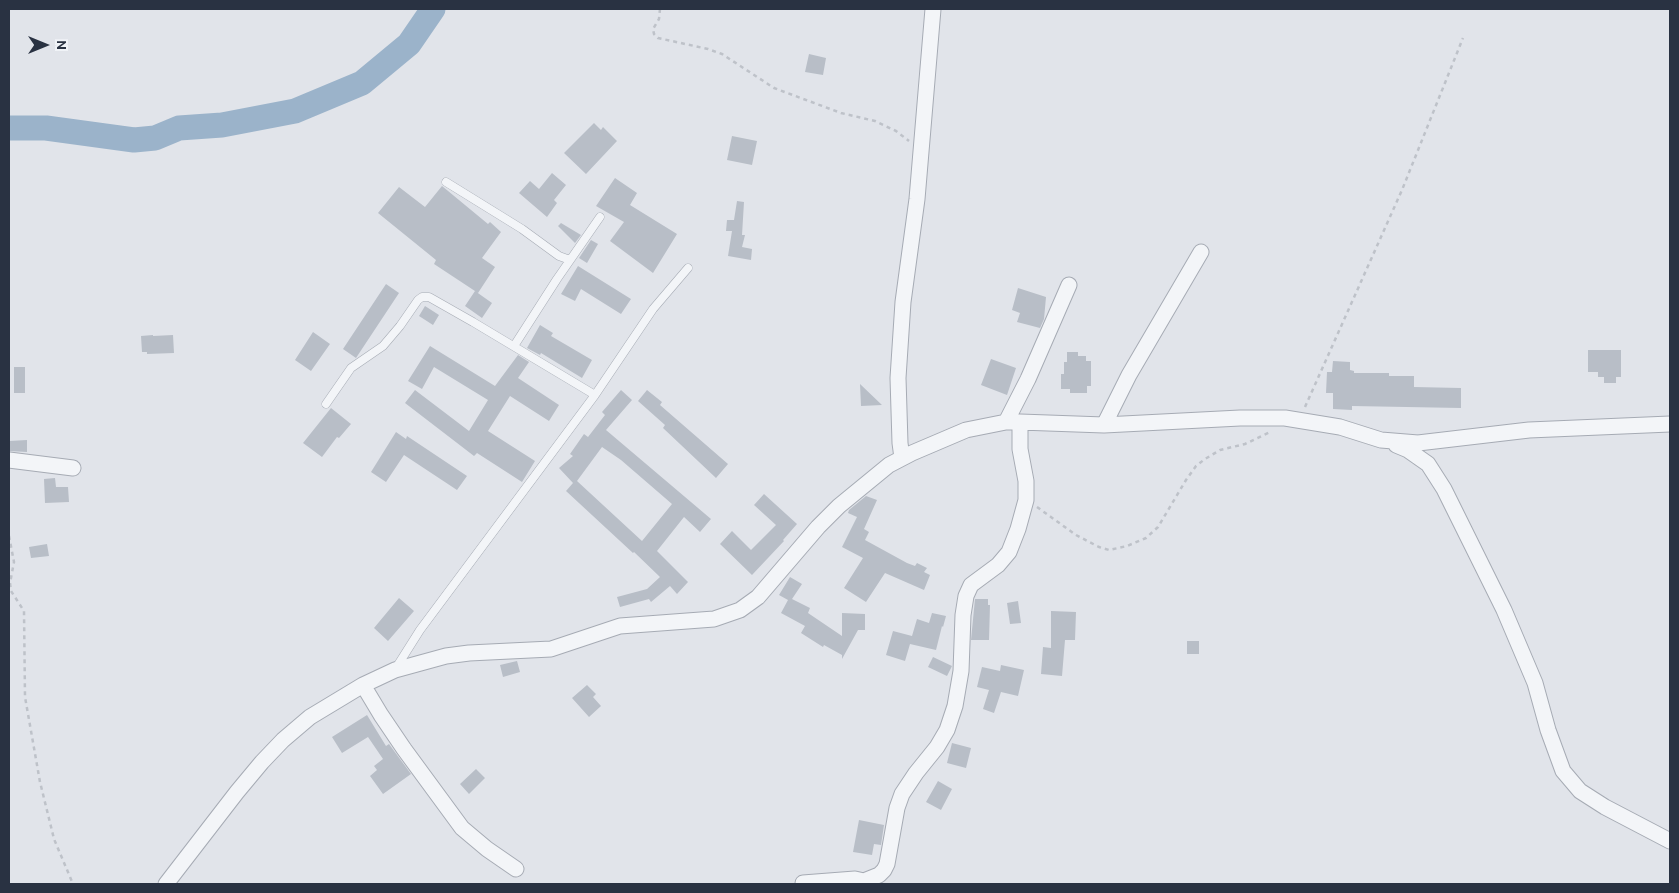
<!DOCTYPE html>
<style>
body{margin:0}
#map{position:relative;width:1679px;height:893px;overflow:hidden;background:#e1e4ea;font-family:Overpass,sans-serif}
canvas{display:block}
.frame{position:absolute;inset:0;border:10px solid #293242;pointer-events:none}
.north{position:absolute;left:20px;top:20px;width:50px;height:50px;-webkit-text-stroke:4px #f0f3f7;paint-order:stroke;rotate:90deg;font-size:14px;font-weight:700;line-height:20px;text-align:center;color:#293242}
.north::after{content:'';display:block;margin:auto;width:18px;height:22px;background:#293242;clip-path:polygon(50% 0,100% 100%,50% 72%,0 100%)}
</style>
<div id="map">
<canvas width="1679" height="893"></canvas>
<div class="frame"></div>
<div class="north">N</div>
</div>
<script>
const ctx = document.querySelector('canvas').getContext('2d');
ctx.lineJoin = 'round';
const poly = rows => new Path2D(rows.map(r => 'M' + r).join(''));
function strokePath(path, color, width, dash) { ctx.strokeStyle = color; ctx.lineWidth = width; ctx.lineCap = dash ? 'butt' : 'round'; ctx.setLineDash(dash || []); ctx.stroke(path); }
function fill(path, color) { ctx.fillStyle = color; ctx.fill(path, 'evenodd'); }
const river = poly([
 [9,128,46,128,134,140,155,138,179,128,222,125,295,111,362,83,409,44,433,9]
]);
const building = poly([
 [809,54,826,58,823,75,805,72],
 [594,123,601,130,603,127,617,141,586,174,564,153],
 [732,136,757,141,752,165,727,160],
 [552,173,566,185,554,200,557,203,547,217,519,193,530,181,539,189],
 [615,178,637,193,630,205,677,234,653,273,610,241,624,222,596,206],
 [442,186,488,224,490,222,501,232,482,258,495,267,478,293,434,264,436,260,378,213,399,187,425,207],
 [737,201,744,202,742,235,745,235,742,247,752,249,751,260,728,256,732,231,726,231,727,220,734,220],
 [561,223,581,235,575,243,558,226],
 [591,240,598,244,587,263,579,258],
 [578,266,631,299,621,314,581,289,575,301,561,294],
 [386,284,399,293,356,358,343,349],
 [1018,288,1046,297,1044,319,1040,328,1017,322,1020,313,1012,310],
 [475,291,492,303,482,318,465,306],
 [425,306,439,315,433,325,419,316],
 [540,325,553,333,551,336,592,360,582,378,541,353,540,355,527,348],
 [313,332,330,344,311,371,295,360],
 [153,335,153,336,173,335,174,353,147,354,147,352,142,352,141,336],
 [430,346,495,386,518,355,529,362,518,378,559,405,549,421,510,396,488,431,535,461,522,482,477,453,474,456,405,403,415,390,469,431,488,400,434,367,422,389,408,381],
 [1588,350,1621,350,1621,377,1616,377,1616,383,1604,383,1604,377,1598,377,1598,372,1588,372],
 [1067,352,1078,352,1078,356,1086,356,1086,361,1091,361,1091,386,1087,386,1087,393,1070,393,1070,389,1061,389,1061,374,1064,374,1064,362,1067,362],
 [991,359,1016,368,1007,395,981,385],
 [1333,361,1350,362,1350,370,1354,371,1354,373,1389,373,1389,376,1414,376,1414,387,1461,388,1461,408,1352,406,1352,410,1333,409,1333,393,1326,393,1327,372,1332,372],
 [14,367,25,367,25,393,14,393],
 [860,384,882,405,861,406],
 [621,390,632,400,606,430,711,519,700,532,684,517,657,551,688,582,677,594,670,586,651,602,649,599,620,607,617,597,647,589,660,577,634,552,633,553,566,491,573,483,559,468,573,456,570,454,584,434,588,437,605,415,602,412],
 [602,447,621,460,672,504,642,541,577,481],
 [647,390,662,402,660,405,728,464,716,478,663,428,665,425,638,401],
 [331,408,351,424,339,438,337,437,322,457,303,443],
 [396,432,406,439,407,436,467,476,457,490,404,455,386,482,371,472],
 [27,440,27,452,9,451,9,441],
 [55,478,56,487,68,487,69,502,45,503,44,479],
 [764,494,797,524,783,540,784,541,752,575,720,544,732,531,751,550,776,525,754,505],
 [866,496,877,500,864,529,869,532,865,540,907,563,915,566,917,563,927,568,924,572,930,575,924,590,885,573,866,602,844,588,863,558,842,547,857,517,848,513,849,510],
 [47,544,49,556,31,558,29,547],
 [790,577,802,584,792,599,810,608,808,613,842,636,842,613,865,614,865,630,858,630,842,659,842,655,824,645,823,647,801,633,805,626,781,613,788,600,779,595],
 [399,598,414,611,388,641,374,628],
 [975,599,988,599,988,605,990,605,989,640,971,640],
 [1018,601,1021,623,1010,624,1007,603],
 [1051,611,1076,612,1075,640,1065,640,1062,676,1041,674,1043,647,1051,648],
 [932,613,946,616,943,627,942,626,936,650,910,644,905,661,886,655,893,631,912,636,917,619,929,623],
 [1187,641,1199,641,1199,654,1187,654],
 [933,657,952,666,947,676,928,667],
 [517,661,520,672,503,677,500,665],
 [1001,665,1024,670,1018,696,1001,692,994,713,983,709,989,690,977,687,982,667,1000,671],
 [587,685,596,694,593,697,601,706,589,717,572,698],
 [367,715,386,746,389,744,411,774,383,794,370,776,377,770,374,766,383,759,368,737,342,753,332,737],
 [952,743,971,748,966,768,947,763],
 [476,769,485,778,469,794,460,784],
 [938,781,952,789,941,810,926,802],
 [859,820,884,825,881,845,874,844,872,855,853,852]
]);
const path = poly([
 [660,9,659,19,653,29,654,34,658,38,708,49,722,54,774,88,841,113,875,121,896,131,909,141],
 [1305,407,1402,190,1463,38],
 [1037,507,1076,535,1099,547,1109,550,1127,546,1146,538,1158,527,1186,480,1196,466,1205,459,1220,450,1245,444,1270,432],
 [9,536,14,562,10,583,11,591,24,611,25,697,40,782,54,839,73,884]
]);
const service = poly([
 [446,182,522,229,559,256,570,260],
 [514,346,557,279,600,217],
 [326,404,351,368,383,346,400,326,418,300,422,297,429,297,473,322,595,395],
 [396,668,420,630,595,395,653,309,688,268]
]);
const minor = poly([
 [1006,422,1028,379,1069,285],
 [1104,425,1129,375,1201,252],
 [1396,445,1408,450,1428,464,1444,489,1504,610,1535,683,1548,730,1563,771,1580,791,1605,807,1670,841],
 [902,458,900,443,898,378,903,302,917,199,933,9],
 [9,460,73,468],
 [363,685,381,715,404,749,462,828,487,849,516,869],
 [803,883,855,879,864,881,879,875,884,870,887,864,897,808,902,794,916,773,937,747,947,730,955,706,961,671,963,615,966,596,971,585,998,565,1009,552,1018,529,1026,500,1026,481,1020,449,1020,422],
 [166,884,237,792,262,762,283,740,310,717,363,685,395,670,446,656,469,653,551,649,620,626,714,619,740,610,758,597,818,527,839,506,889,465,912,453,966,430,1006,422,1020,422,1104,425,1240,418,1285,418,1340,427,1381,440,1418,443,1529,430,1670,424]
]);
strokePath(river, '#9bb3ca', 25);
fill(building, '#b8bec7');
strokePath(service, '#a6abb4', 9);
strokePath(minor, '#a6abb4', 17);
strokePath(path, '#bec2c9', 2.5, [4, 4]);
strokePath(service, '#f3f5f8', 8);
strokePath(minor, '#f3f5f8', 15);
</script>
